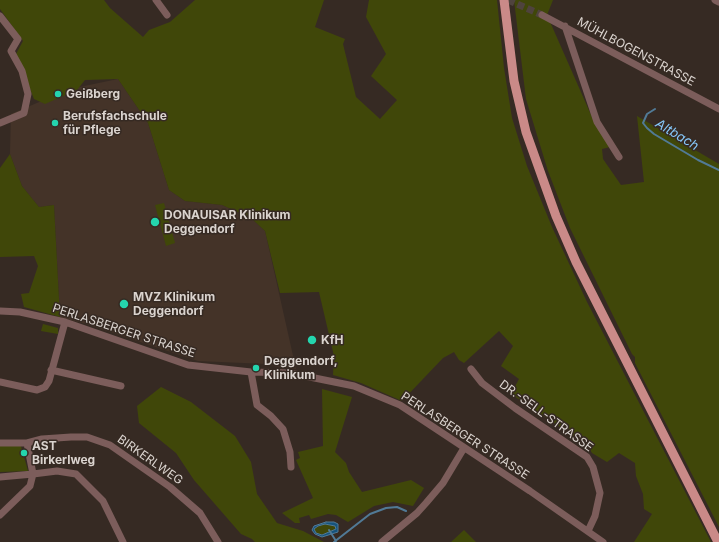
<!DOCTYPE html>
<meta charset="utf-8">
<style>
body{margin:0}
canvas{display:block;background:#362a23}
</style>
<canvas width="719" height="542"></canvas>
<script>
const ctx = document.querySelector('canvas').getContext('2d');
ctx.lineJoin = 'round';
function fill(path, color) { ctx.fillStyle = color; ctx.fill(path, 'evenodd'); }
const poly = rows => new Path2D(rows.map(r => 'M' + r).join(''));
function strokePath(path, color, width, dash) { ctx.strokeStyle = color; ctx.lineWidth = width; ctx.lineCap = dash ? 'butt' : 'round'; ctx.setLineDash(dash || []); ctx.stroke(path); }
function label(font, color, halo, rows, align = 'center') {
  ctx.font = font + ' Inter,sans-serif'; ctx.lineWidth = 3; ctx.setLineDash([]); ctx.textBaseline = 'middle'; ctx.strokeStyle = halo; ctx.fillStyle = color; for (const [text, x, y, turn = 0] of rows) {
    ctx.save(); ctx.translate(x, y); ctx.rotate((+turn || 0) * Math.PI / 180); ctx.textAlign = isNaN(turn) ? turn : align; if (halo) ctx.strokeText(text, 0, 0); ctx.fillText(text, 0, 0); ctx.restore();
  }
}
const built = poly([
 [118,79,148,123,169,190,185,201,222,205,251,218,265,231,296,369,277,367,267,364,198,361,86,324,60,317,54,205,39,207,22,186,10,154,11,114,70,89]
]);
const green = poly([
 [0,0,104,0,110,8,143,37,149,30,170,22,195,0,324,0,315,27,345,39,343,44,356,97,380,119,397,100,371,76,386,54,366,17,369,0,497,0,504,68,512,118,527,166,552,227,587,302,711,542,634,542,652,514,644,509,643,494,636,476,635,463,619,453,607,462,592,453,588,446,511,394,519,379,501,366,513,346,499,331,464,363,459,360,454,352,443,358,402,401,361,383,333,375,334,356,319,292,280,293,265,231,251,218,222,205,185,201,169,190,148,123,118,79,85,80,77,90,45,104,34,99,16,54,23,41,0,9],
 [514,0,553,0,547,15,595,124,610,147,602,149,603,159,621,185,644,182,637,116,719,164,719,527,635,363,635,357,632,354,570,228,548,171,526,99],
 [10,154,22,186,39,207,54,205,60,317,24,307,21,294,29,293,38,266,34,256,0,257,0,168],
 [164,203,175,243,166,246,155,205],
 [43,324,58,328,58,334,41,331],
 [161,387,191,402,235,436,251,462,257,494,277,523,303,531,324,542,255,542,252,539,241,534,194,480,176,453,139,423,137,406],
 [322,389,352,397,335,452,346,463,349,472,362,492,411,480,424,488,413,506,393,502,374,506,348,522,336,515,328,514,311,519,309,515,299,518,300,523,295,523,282,513,313,498,296,460,300,458,298,452,323,446],
 [0,446,21,446,28,471,0,472],
 [325,524,335,526,337,529,322,535,316,533,314,529,318,526],
 [464,530,476,542,451,542]
]);
const water = poly([
 [326,522,334,522,338,524,338,532,322,537,315,534,312,530,314,526,326,522],
 [325,524,335,526,336,529,322,535,316,533,314,529,318,526,325,524]
]);
const stream = poly([
 [655,109,647,114,643,123,647,128,654,134,698,160,719,170],
 [329,530,336,541],
 [334,542,370,514,386,508,397,507,406,511]
]);
const minorTunnel = poly([
 [508,0,542,15]
]);
const minor = poly([
 [156,0,167,15],
 [715,0,719,2],
 [542,15,719,109],
 [0,16,18,39,11,51,22,71,28,94,24,113,0,123],
 [565,26,597,122,619,157],
 [0,311,20,312,65,322,188,365,251,372,290,373,354,386,400,405,530,491,603,542],
 [471,369,482,383,515,408,587,457,593,467,600,493,595,516,588,531],
 [51,370,121,386],
 [251,372,257,405,271,416,283,429,290,452,291,467],
 [0,382,37,390,45,387,49,381,65,322],
 [0,443,27,443,42,439,71,437,87,437,110,445,170,487,200,513,218,542],
 [27,443,33,474,57,471,76,474,103,501,123,542],
 [0,477,33,474,30,486,0,515],
 [382,542,417,513,426,503,443,483,464,448]
]);
const major = poly([
 [504,0,514,81,526,132,556,216,576,262,718,542]
]);
const markers = [
 [58,94,4,"#24d5ae"],
 [55,123,4,"#24d5ae"],
 [155,222,5,"#24d5ae"],
 [124,304,5,"#24d5ae"],
 [312,340,5,"#24d5ae"],
 [256,368,4,"#24d5ae"],
 [24,453,4,"#24d5ae"]
];
const streetNames = [
 ["MÜHLBOGENSTRASSE",636,52,28],
 ["PERLASBERGER STRASSE",124,331,18],
 ["DR.-SELL-STRASSE",546,416,36],
 ["PERLASBERGER STRASSE",465,436,33],
 ["BIRKERLWEG",150,460,35]
];
const poiNames = [
 ["Geißberg",66,94],
 ["Berufsfachschule",63,116],
 ["für Pflege",63,130],
 ["DONAUISAR Klinikum",164,215],
 ["Deggendorf",164,229],
 ["MVZ Klinikum",133,297],
 ["Deggendorf",133,311],
 ["KfH",321,340],
 ["Deggendorf,",264,361],
 ["Klinikum",264,375],
 ["AST",32,446],
 ["Birkerlweg",32,460]
];
const waterNames = [
 ["Altbach",677,135,31]
];
fill(built, '#443328');
fill(green, '#404709');
fill(water, '#16547e');
strokePath(water, '#517a96', 1);
strokePath(stream, '#517a96', 2);
strokePath(minorTunnel, '#4f433d', 7, [7, 3.5]);
strokePath(minor, '#7c5d5b', 7);
strokePath(major, '#ca8a88', 9);
for (const [x, y, r, color] of markers) { const dot = new Path2D(); dot.arc(x, y, r, 0, 2 * Math.PI); ctx.fillStyle = color; ctx.fill(dot); strokePath(dot, '#362a23', 1.5); }
label('12px', '#dad3ce', '#362a23', streetNames);
label('bold 12px', '#dad3ce', '#362a23', poiNames, 'left');
label('italic 13px', '#85c6f8', '#362a23', waterNames);
</script>
